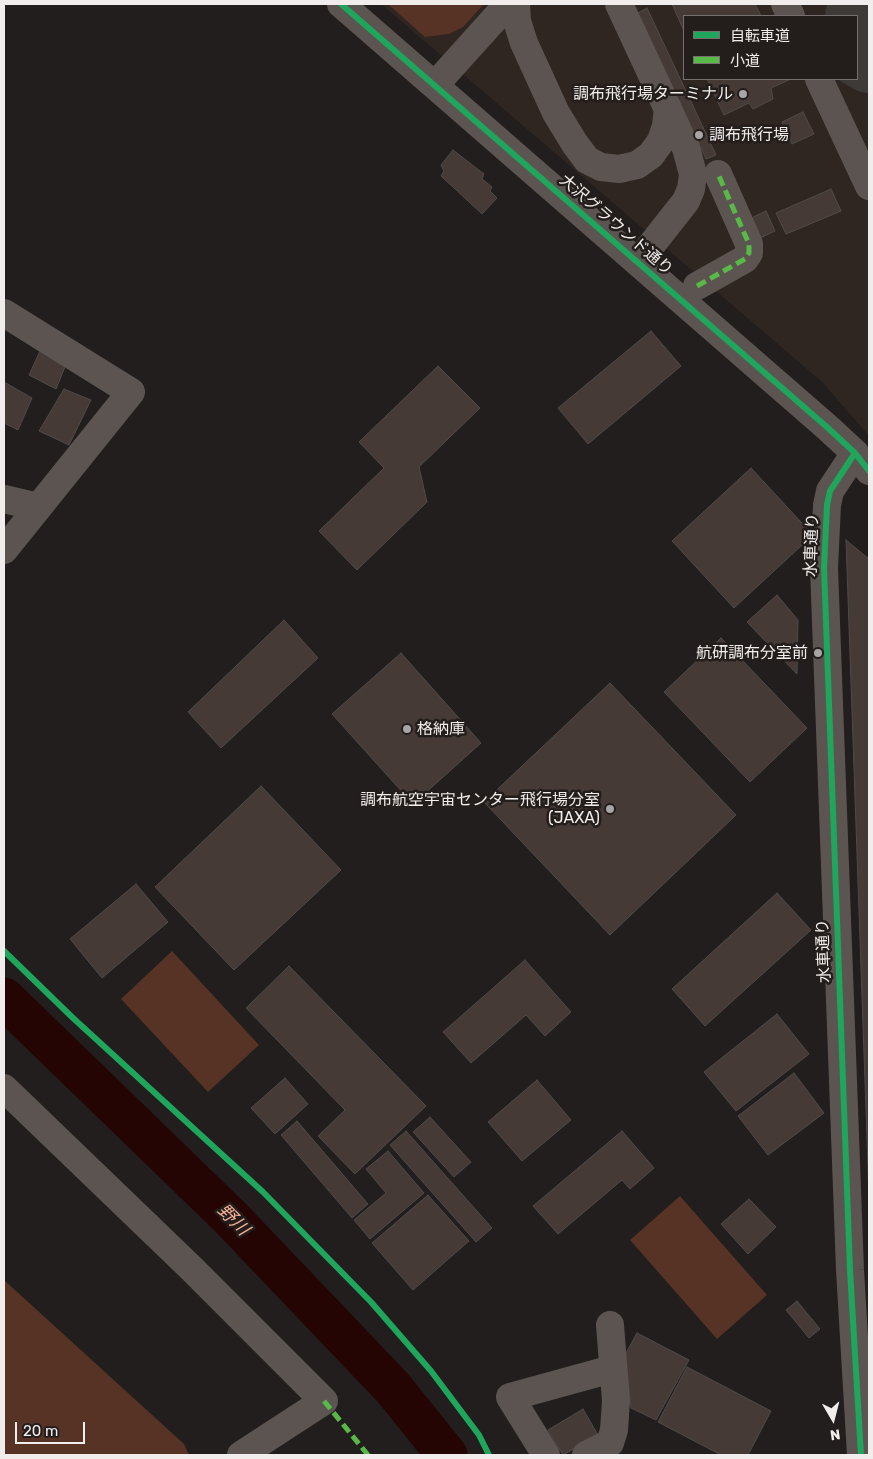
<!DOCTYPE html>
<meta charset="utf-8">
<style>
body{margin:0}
#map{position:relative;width:873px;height:1459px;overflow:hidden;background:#211e1d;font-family:Rubik,"Noto Sans JP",sans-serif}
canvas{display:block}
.frame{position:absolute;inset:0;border:5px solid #f1edec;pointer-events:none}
.legend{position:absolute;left:683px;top:15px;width:175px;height:65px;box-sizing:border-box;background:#231d1b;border:1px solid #75706f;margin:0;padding:6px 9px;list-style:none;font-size:15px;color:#f1edec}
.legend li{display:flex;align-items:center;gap:10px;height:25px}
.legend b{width:25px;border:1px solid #75706f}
.north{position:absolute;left:808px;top:1394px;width:50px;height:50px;-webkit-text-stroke:4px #231d1b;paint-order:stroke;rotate:172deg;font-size:14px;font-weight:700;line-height:20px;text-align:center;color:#f1edec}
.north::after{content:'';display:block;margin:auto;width:18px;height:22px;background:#f1edec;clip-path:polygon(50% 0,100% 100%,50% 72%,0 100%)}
.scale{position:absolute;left:15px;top:1422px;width:70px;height:22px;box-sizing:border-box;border:2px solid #f1edec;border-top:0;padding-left:6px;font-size:15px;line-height:18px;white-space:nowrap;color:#f1edec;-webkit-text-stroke:4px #231d1b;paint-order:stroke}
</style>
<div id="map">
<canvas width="873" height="1459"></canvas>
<div class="frame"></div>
<ul class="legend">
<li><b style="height:6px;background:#20a55d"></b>自転車道</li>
<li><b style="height:6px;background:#58b947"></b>小道</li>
</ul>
<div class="north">N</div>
<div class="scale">20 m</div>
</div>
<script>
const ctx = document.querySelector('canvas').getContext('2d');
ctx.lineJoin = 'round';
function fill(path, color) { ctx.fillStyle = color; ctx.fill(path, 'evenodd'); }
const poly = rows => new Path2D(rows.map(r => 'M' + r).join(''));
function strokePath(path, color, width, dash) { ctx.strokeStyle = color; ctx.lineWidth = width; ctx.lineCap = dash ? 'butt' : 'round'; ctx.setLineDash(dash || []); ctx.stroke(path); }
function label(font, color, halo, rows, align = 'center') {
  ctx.font = font + ' Rubik,"Noto Sans JP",sans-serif'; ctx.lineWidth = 5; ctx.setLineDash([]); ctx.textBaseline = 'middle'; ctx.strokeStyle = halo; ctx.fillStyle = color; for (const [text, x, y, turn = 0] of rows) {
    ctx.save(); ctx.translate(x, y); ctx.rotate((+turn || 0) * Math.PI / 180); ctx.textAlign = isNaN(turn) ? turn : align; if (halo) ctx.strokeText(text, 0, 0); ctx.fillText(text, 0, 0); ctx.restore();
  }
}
const built = poly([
 [381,4,869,4,869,436,822,382],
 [684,16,857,16,857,79,684,79]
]);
const green = poly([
 [388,4,482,4,483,5,463,27,449,34,425,37],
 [172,951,259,1045,208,1092,121,999],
 [680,1196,767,1295,717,1339,630,1240],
 [4,1280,184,1444,189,1455,4,1455]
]);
const river = poly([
 [4,998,230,1217,393,1388,447,1455]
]);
const taxiway = poly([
 [856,16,869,4],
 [857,55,869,62]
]);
const building = poly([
 [672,4,755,4,761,16,684,16,684,31,672,4],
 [647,8,716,155,706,159,638,13,647,8],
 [707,79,791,79,771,88,773,99,753,109,749,103,724,115,707,79],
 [803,112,814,134,792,144,782,122,803,112],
 [453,150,484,174,482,179,492,187,490,191,497,198,482,214,441,176,444,171,441,165,453,150],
 [831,189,841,211,786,234,776,213,831,189],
 [766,211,775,231,756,240,747,220,766,211],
 [651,331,681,366,588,444,558,408,651,331],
 [41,349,67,362,56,389,29,375,41,349],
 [438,366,480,408,419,467,427,502,357,570,319,531,384,468,359,442,438,366],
 [4,382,32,398,18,430,4,423,4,382],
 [64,389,91,400,69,445,39,431,64,389],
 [751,468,813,535,734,608,672,541,751,468],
 [846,540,869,559,869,1196,846,540],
 [777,595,798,620,797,674,747,622,777,595],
 [284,620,318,658,221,748,188,712,284,620],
 [721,638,807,728,750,782,664,692,721,638],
 [401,653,481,743,413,804,332,714,401,653],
 [610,683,736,815,610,935,484,802,610,683],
 [261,786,341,870,234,970,155,887,261,786],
 [136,884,168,922,102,978,70,939,136,884],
 [777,893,811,930,705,1026,672,989,777,893],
 [525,960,571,1012,545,1036,526,1015,471,1063,443,1032,525,960],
 [289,966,426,1106,355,1174,318,1136,345,1110,246,1008,289,966],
 [777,1014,809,1054,736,1111,704,1072,777,1014],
 [794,1073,824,1113,768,1155,738,1116,794,1073],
 [285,1078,308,1104,275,1134,251,1108,285,1078],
 [537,1080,571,1120,522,1161,488,1122,537,1080],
 [430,1117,471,1162,454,1177,413,1132,430,1117],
 [297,1121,368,1204,352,1218,281,1135,297,1121],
 [406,1131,492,1228,476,1242,390,1145,406,1131],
 [622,1131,654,1168,630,1189,622,1180,558,1234,533,1206,622,1131],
 [388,1151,424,1193,370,1239,354,1220,386,1193,366,1169,388,1151],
 [428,1195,469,1241,413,1290,372,1243,428,1195],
 [749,1199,776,1227,748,1254,721,1224,749,1199],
 [797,1301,820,1329,809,1338,786,1310,797,1301],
 [637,1333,689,1360,656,1420,631,1408,625,1355,637,1333],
 [687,1367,771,1411,748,1455,721,1455,658,1422,687,1367],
 [583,1409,598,1435,563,1455,548,1430,583,1409]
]);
const path = poly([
 [4,951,73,1018,263,1192,371,1302,431,1371,479,1435,489,1455]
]);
const minor = poly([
 [341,4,828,428,855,453,869,471],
 [516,4,517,21,524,43,556,113,575,144,587,160,601,167,619,169,637,165,651,155,661,141,666,126,668,108],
 [619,4,686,148,693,174,691,189,686,201,638,262],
 [785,4,791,16],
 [819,79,869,186],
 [435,85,508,4],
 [697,286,745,259,749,253,749,244,718,174],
 [4,313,131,392,4,550],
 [855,453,830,491,827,505,824,568,850,1270,861,1455],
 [4,499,38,507],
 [4,1088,191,1268,324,1401,241,1455],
 [546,1455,510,1397,612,1369],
 [586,1455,610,1443,614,1430,616,1401,610,1325]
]);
const quiet = poly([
 [697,286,745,259,749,253,749,244,718,174],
 [324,1401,368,1455]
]);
const cycleway = poly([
 [341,4,828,428,855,453,869,471],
 [855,453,830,491,827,505,824,568,850,1270,861,1455],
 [4,951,73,1018,263,1192,371,1302,431,1371,479,1435,489,1455]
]);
const markers = [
 [743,94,5,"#a8a5a4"],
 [699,135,5,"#a8a5a4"],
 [818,653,5,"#a8a5a4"],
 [407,729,5,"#a8a5a4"],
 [610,809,5,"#a8a5a4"]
];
const poiNames = [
 ["調布飛行場ターミナル",733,94],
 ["調布飛行場",709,135,"left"],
 ["航研調布分室前",808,653],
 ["格納庫",417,729,"left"],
 ["調布航空宇宙センター飛行場分室",600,800],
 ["(JAXA)",600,818]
];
const streetNames = [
 ["大沢グラウンド通り",616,225,41],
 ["水車通り",812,545,-88],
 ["水車通り",824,951,-92]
];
const waterNames = [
 ["野川",233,1220,45]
];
fill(built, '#2f2521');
fill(green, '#563325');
strokePath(river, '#250503', 41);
strokePath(taxiway, '#3e3a38', 62);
fill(building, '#453a36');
strokePath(building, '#4e4b4a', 1);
strokePath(path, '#5a5453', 3, [1, 4]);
strokePath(minor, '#5c5450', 28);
strokePath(quiet, '#58b947', 5, [10, 5]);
strokePath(cycleway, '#20a55d', 6);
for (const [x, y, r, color] of markers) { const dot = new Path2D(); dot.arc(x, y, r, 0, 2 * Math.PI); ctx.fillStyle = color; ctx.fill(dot); strokePath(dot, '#231d1b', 2); }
label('16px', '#f1edec', '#231d1b', poiNames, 'right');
label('16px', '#f1edec', '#231d1b', streetNames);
label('italic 18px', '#f5b095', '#231d1b', waterNames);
</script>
